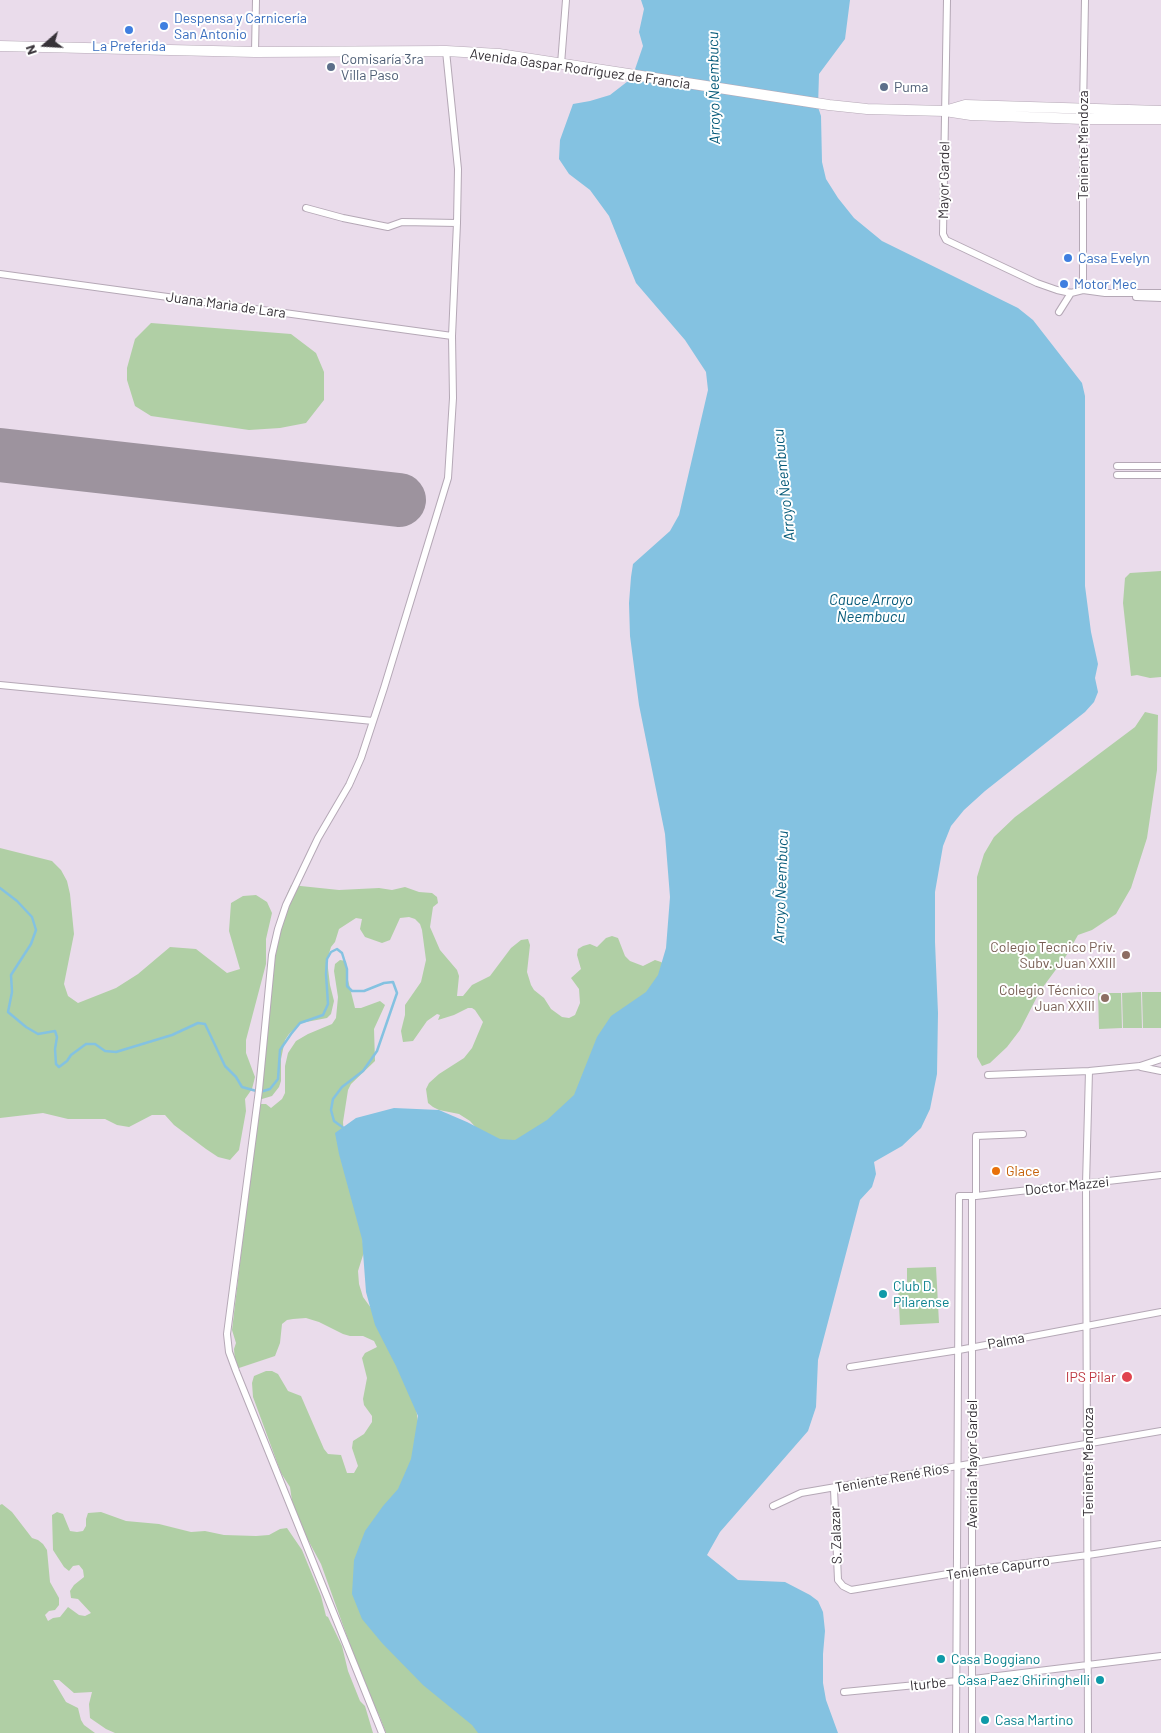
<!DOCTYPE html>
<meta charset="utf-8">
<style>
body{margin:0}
#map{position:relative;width:1161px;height:1733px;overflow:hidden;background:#eadceb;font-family:Barlow,sans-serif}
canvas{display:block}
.north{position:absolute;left:20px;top:20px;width:50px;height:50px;-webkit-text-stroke:4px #fff;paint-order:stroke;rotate:251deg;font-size:14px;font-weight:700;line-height:20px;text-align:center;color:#373238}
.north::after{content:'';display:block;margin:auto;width:18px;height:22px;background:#373238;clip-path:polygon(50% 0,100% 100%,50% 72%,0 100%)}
</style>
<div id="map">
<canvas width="1161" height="1733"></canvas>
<div class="north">N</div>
</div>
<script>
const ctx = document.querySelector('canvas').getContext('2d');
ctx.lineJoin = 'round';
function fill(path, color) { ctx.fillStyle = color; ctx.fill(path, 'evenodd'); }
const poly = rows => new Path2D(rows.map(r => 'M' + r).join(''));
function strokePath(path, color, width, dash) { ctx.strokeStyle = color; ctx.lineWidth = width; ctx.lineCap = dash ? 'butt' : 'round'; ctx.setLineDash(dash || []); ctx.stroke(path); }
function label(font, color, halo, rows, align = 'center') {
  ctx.font = font + ' Barlow,sans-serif'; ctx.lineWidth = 4; ctx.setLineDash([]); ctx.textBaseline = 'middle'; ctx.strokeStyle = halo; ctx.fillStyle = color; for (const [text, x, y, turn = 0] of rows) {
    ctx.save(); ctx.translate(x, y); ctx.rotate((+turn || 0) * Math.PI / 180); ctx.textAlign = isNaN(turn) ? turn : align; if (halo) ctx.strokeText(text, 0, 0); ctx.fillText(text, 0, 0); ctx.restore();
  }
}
const green = poly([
 [151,323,291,334,316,353,324,372,324,400,306,423,280,428,249,430,151,416,135,406,127,380,127,368,135,339],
 [1161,571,1161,677,1150,678,1137,675,1131,676,1123,603,1125,578,1130,573],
 [1145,712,1158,715,1157,770,1147,838,1131,888,1116,914,1092,930,1078,935,1066,956,1040,991,1020,1030,1007,1047,990,1063,982,1066,977,1057,977,877,984,854,994,837,1015,817,1135,727],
 [0,848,52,861,61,870,67,881,70,894,74,934,64,984,68,996,78,1003,116,988,138,974,170,947,196,949,227,973,240,969,229,931,231,903,243,896,256,895,267,902,272,913,266,939,266,964,246,1040,246,1053,255,1077,252,1089,245,1099,246,1111,239,1150,230,1160,218,1157,206,1149,174,1125,165,1115,152,1115,129,1127,117,1125,105,1119,68,1119,43,1113,0,1118],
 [291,885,339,890,379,888,392,890,405,887,419,892,432,893,437,897,438,903,433,907,430,927,440,950,457,970,459,976,457,996,463,996,472,985,490,976,511,948,521,940,528,939,530,945,527,972,531,985,534,990,544,998,551,1009,562,1017,569,1018,575,1015,580,1003,579,989,571,978,581,969,577,955,578,949,583,946,590,944,597,947,606,938,612,936,618,938,625,956,630,961,643,966,655,960,661,962,666,966,587,1095,513,1146,478,1130,470,1121,459,1114,439,1110,433,1107,428,1103,426,1089,429,1083,439,1074,464,1058,472,1048,483,1022,475,1010,472,1008,468,1008,454,1015,438,1020,440,1015,437,1014,427,1021,413,1041,403,1042,401,1031,405,1015,405,1005,421,982,426,960,422,930,420,924,415,919,409,917,400,918,390,940,382,943,365,937,360,929,362,919,356,918,339,929,335,942,331,947,327,960,330,985,334,1001,331,1014,327,1018,301,1023,289,1034,285,1040,281,1059,281,1081,279,1087,272,1096,262,1099,259,1098,271,966,287,894],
 [340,960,346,961,348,980,355,1008,361,1008,380,1001,385,1005,374,1029,375,1061,351,1084,348,1090,343,1122,344,1136,353,1165,364,1252,358,1271,359,1284,363,1297,371,1308,416,1408,419,1428,396,1654,414,1675,500,1733,386,1733,379,1715,367,1692,321,1564,301,1527,292,1501,290,1487,281,1473,253,1397,252,1383,254,1376,266,1371,272,1371,278,1374,288,1391,301,1396,324,1449,328,1454,341,1455,347,1473,354,1473,358,1466,352,1448,353,1441,364,1434,372,1422,372,1416,364,1405,363,1399,367,1378,362,1358,365,1353,377,1347,374,1341,363,1336,350,1336,343,1334,319,1322,306,1318,293,1319,287,1320,282,1324,280,1343,275,1356,239,1368,235,1362,234,1349,236,1343,232,1330,259,1104,266,1104,271,1108,282,1099,285,1093,285,1066,288,1053,296,1041,308,1034,332,1024,336,1018,338,997,334,971,335,964],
 [1141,992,1142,1028,1123,1028,1122,993],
 [1142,992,1161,992,1161,1028,1143,1028],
 [1098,993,1121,993,1122,1028,1099,1029],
 [936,1267,939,1323,900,1325,898,1285,907,1285,907,1268],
 [2,1504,12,1512,32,1538,38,1540,43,1544,47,1550,50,1582,59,1598,59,1605,55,1610,49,1611,45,1615,48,1621,53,1618,60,1617,68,1607,79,1615,85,1616,91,1613,78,1599,71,1598,70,1591,74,1585,84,1577,83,1570,79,1565,73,1566,69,1571,64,1567,53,1550,52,1515,57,1512,63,1514,70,1531,77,1532,83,1531,86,1526,86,1519,88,1513,101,1512,126,1521,159,1524,191,1532,205,1531,224,1535,256,1536,269,1535,280,1529,287,1528,302,1550,321,1596,326,1616,328,1617,342,1646,348,1671,360,1701,365,1706,373,1733,115,1733,106,1729,90,1718,89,1704,92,1692,74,1693,59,1680,53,1680,66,1702,78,1708,81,1720,84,1725,95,1733,0,1733,0,1505]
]);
const water = poly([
 [641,0,850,0,845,39,819,74,818,107,821,116,822,162,826,179,838,198,854,218,882,241,1018,308,1033,320,1082,383,1085,396,1085,586,1091,632,1098,664,1095,678,1098,692,1094,702,1085,712,985,791,964,810,951,826,943,846,935,892,935,942,938,1013,937,1074,930,1109,921,1128,902,1146,874,1162,876,1174,872,1187,860,1200,818,1360,816,1407,808,1431,720,1532,707,1555,738,1580,785,1582,810,1595,818,1601,823,1612,825,1631,823,1654,823,1683,826,1700,838,1733,478,1733,472,1725,423,1685,382,1643,362,1619,352,1594,354,1560,365,1531,383,1506,398,1489,411,1459,418,1416,396,1366,375,1325,366,1292,362,1239,339,1154,335,1133,356,1118,394,1108,439,1110,467,1122,500,1139,515,1140,547,1120,574,1095,597,1037,611,1016,646,992,658,975,666,948,670,897,665,834,639,705,630,636,629,603,631,577,633,564,670,531,679,515,708,390,706,372,685,340,636,283,609,216,590,190,569,174,559,159,560,140,573,104,590,101,610,95,632,78,643,46,639,32,644,9]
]);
const stream = poly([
 [0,888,17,901,32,917,36,930,31,944,11,975,12,992,8,1012,26,1027,38,1034,55,1031,57,1037,55,1049,56,1064,59,1067,67,1061,71,1055,86,1044,95,1044,105,1051,116,1052,172,1035,198,1023,205,1024,225,1066,236,1077,242,1087,260,1092,270,1089,278,1079,280,1050,291,1034,300,1023,323,1015,328,1004,326,974,327,959,331,952,337,949,342,953,347,969,347,986,352,991,364,991,384,983,393,982,397,993,377,1051,363,1071,342,1087,333,1099,331,1110,334,1121,345,1129]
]);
const runway = poly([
 [0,455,399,500]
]);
const minor = poly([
 [947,0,943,234,946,240,1037,283,1057,290,1071,293,1083,290,1105,293,1161,293],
 [255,52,256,0],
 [561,64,566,0],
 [306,208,343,218,388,227,402,222,457,223],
 [0,274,452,336],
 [1083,290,1083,109,1085,0],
 [1136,297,1161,298],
 [1059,312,1071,293],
 [1117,466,1161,466],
 [1117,475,1161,475],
 [0,685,373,721],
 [1141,1067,1161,1071],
 [988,1075,1089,1071,1140,1066,1161,1059],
 [976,1196,976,1136,1023,1134],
 [850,1367,959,1350,1161,1312],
 [834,1489,838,1580,843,1586,851,1590,972,1570,1088,1555,1161,1544],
 [773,1506,801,1493,1161,1431],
 [844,1692,957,1681,1161,1656],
 [382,1733,236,1371,229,1352,227,1334,259,1090,272,955,278,929,286,905,318,838,349,785,361,758,384,688,448,478,453,398,452,336,457,223,458,169,446,51],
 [956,1733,959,1196,976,1196,1161,1175],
 [972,1733,972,1196],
 [1088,1733,1086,1184,1089,1071]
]);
const primary = poly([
 [0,46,255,52,446,51,499,54,829,105,867,109,945,111,971,115,1083,119,1161,119],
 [948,110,965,105,1161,111]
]);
const markers = [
 [164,26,5,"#3f7fe0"],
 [129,30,5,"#3f7fe0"],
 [331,67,5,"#5c6f8a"],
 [884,87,5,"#5c6f8a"],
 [1068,258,5,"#3f7fe0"],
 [1064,284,5,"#3f7fe0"],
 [1126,955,5,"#8d6e63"],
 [1105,998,5,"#8d6e63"],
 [996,1171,5,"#e8710a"],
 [883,1294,5,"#0f9aa8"],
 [1127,1377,6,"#e0444e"],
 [941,1659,5,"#0f9aa8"],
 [1100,1680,5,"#0f9aa8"],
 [985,1720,5,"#0f9aa8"]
];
const shopNames = [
 ["Despensa y Carnicería",174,18],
 ["San Antonio",174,34],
 ["La Preferida",129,46,"center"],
 ["Casa Evelyn",1078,258],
 ["Motor Mec",1074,284]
];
const serviceNames = [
 ["Comisaría 3ra",341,59],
 ["Villa Paso",341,75],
 ["Puma",894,87]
];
const streetNames = [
 ["Avenida Gaspar Rodríguez de Francia",580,69,8],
 ["Teniente Mendoza",1083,145,-90],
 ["Mayor Gardel",944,180,-89],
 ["Juana Marìa de Lara",226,305,8],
 ["Doctor Mazzei",1067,1186,-6],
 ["Palma",1006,1341,-11],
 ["Teniente Mendoza",1088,1462,-90],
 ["Avenida Mayor Gardel",972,1464,-90],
 ["Teniente René Ríos",892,1478,-10],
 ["S. Zalazar",836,1535,-92],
 ["Teniente Capurro",998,1568,-8],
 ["Iturbe",928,1684,-6]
];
const educationNames = [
 ["Colegio Tecnico Priv.",1116,947],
 ["Subv. Juan XXIII",1116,963],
 ["Colegio Técnico",1095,990],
 ["Juan XXIII",1095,1006]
];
const foodNames = [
 ["Glace",1006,1171]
];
const cultureNames = [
 ["Club D.",893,1286],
 ["Pilarense",893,1302],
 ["Casa Boggiano",951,1659],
 ["Casa Paez Ghiringhelli",1090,1680,"right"],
 ["Casa Martino",995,1720]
];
const healthNames = [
 ["IPS Pilar",1116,1377]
];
const waterNames = [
 ["Arroyo Ñeembucu",714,88,-91],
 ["Arroyo Ñeembucu",784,485,-96],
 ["Cauce Arroyo",871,600],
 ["Ñeembucu",871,617],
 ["Arroyo Ñeembucu",781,887,-88]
];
fill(green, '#b0cfa5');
fill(water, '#84c2e1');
strokePath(stream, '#84c2e1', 2.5);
strokePath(runway, '#9d939e', 54);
strokePath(minor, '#b5a8b6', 8);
strokePath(primary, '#b5a8b6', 11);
strokePath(minor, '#fff', 6);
strokePath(primary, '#fff', 10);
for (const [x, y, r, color] of markers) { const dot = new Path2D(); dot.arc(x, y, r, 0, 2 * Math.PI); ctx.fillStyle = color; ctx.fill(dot); strokePath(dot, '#fff', 2); }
label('14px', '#366cbe', '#fff', shopNames, 'left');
label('14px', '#4e5e75', '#fff', serviceNames, 'left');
label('14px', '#373238', '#fff', streetNames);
label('14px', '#785e54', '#fff', educationNames, 'right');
label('14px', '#c56008', '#fff', foodNames, 'left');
label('14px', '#0d838f', '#fff', cultureNames, 'left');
label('14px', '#be3a42', '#fff', healthNames, 'right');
label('italic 15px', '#065a79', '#fff', waterNames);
</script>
